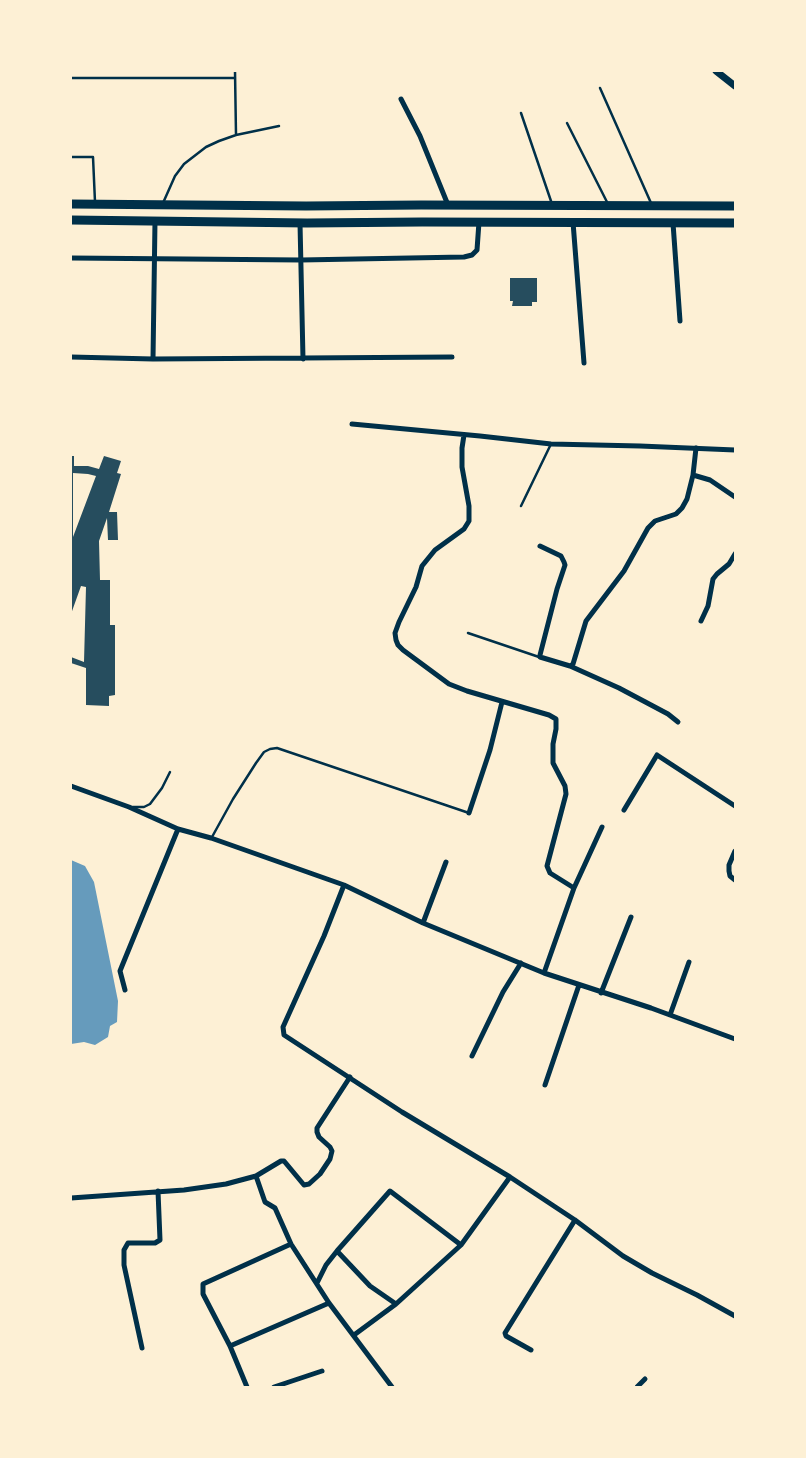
<!DOCTYPE html>
<style>
body{margin:0}
#map{position:relative;width:806px;height:1458px;overflow:hidden;background:#fdf0d5;font-family:"Varela Round",sans-serif}
canvas{display:block}
.frame{position:absolute;inset:0;border:72px solid #fdf0d5;pointer-events:none}
</style>
<div id="map">
<canvas width="806" height="1458"></canvas>
<div class="frame"></div>
</div>
<script>
const ctx = document.querySelector('canvas').getContext('2d');
ctx.lineJoin = 'round';
function fill(path, color) { ctx.fillStyle = color; ctx.fill(path, 'evenodd'); }
const poly = rows => new Path2D(rows.map(r => 'M' + r).join(''));
function strokePath(path, color, width, dash) { ctx.strokeStyle = color; ctx.lineWidth = width; ctx.lineCap = dash ? 'butt' : 'round'; ctx.setLineDash(dash || []); ctx.stroke(path); }
const water = poly([
 [71,860,85,866,94,882,118,1001,117,1022,110,1026,108,1037,95,1045,84,1042,71,1044]
]);
const building = poly([
 [510,278,537,278,537,302,532,302,532,306,512,306,513,301,510,301],
 [71,456,74,456,74,466,88,466,99,469,104,456,121,461,117,473,121,474,109,512,117,512,118,540,108,540,107,518,99,541,100,580,110,580,110,625,115,625,115,695,109,696,109,706,86,705,86,668,71,663,71,657,84,662,86,587,81,586,71,614],
 [73,473,88,474,96,476,73,537]
]);
const service = poly([
 [235,71,236,135],
 [71,78,235,78],
 [600,88,651,203],
 [521,113,552,204],
 [567,123,608,204],
 [71,157,93,157,95,202],
 [163,203,175,176,184,164,206,147,219,141,236,135,279,126],
 [521,506,551,444],
 [468,633,539,657],
 [133,807,144,807,150,804,162,788,170,772],
 [212,837,233,799,256,763,264,752,270,749,277,748,469,813]
]);
const minor = poly([
 [401,99,420,136,448,205],
 [573,222,584,363],
 [300,223,303,359],
 [673,223,680,321],
 [71,258,301,260,464,257,472,255,477,250,479,222],
 [71,357,153,359,452,357],
 [153,359,155,221],
 [352,424,480,436,551,444,640,446,735,450],
 [464,435,462,448,462,467,469,506,469,521,464,529,435,550,422,566,416,587,399,622,395,633,396,640,398,645,403,650,449,684,467,691,549,715,556,719,556,729,553,744,553,763,565,786,566,794,547,866,550,873,574,888,544,973],
 [693,475,710,480,735,497],
 [540,546,561,556,564,562,565,565,557,589,540,655,540,657,570,666,573,664,586,621,624,571,648,528,655,521,676,514,682,508,687,499,693,475,696,448],
 [701,621,708,606,713,579,717,574,729,564,735,554],
 [570,666,619,688,668,714,678,722],
 [71,786,129,807,178,829,211,838,344,885,423,923,544,973,651,1008,735,1039],
 [624,810,657,755,735,806],
 [469,813,490,750,502,702],
 [735,851,729,865,729,871,730,876,735,880],
 [344,885,324,936,283,1027,284,1035,402,1112,510,1177,575,1220,623,1256,652,1273,697,1295,735,1316],
 [574,888,602,827],
 [423,923,446,862],
 [125,990,120,971,122,966,178,829],
 [601,993,631,917],
 [670,1015,689,962],
 [472,1056,503,992,521,963],
 [545,1085,579,985],
 [256,1176,265,1202,275,1208,291,1244,329,1303,392,1387],
 [71,1198,184,1190,226,1184,256,1176,281,1161,284,1161,304,1185,309,1184,320,1174,330,1159,332,1151,330,1147,319,1137,317,1132,317,1128,350,1077],
 [337,1251,370,1286,396,1304,461,1245,510,1177],
 [317,1283,326,1265,337,1251,390,1191,461,1245],
 [354,1335,396,1304],
 [230,1346,329,1303],
 [142,1348,124,1265,124,1250,128,1243,155,1243,160,1240,158,1191],
 [531,1350,506,1336,505,1333,575,1220],
 [247,1387,230,1346,203,1294,203,1284,291,1244],
 [274,1387,322,1371],
 [637,1387,645,1379]
]);
const tertiary = poly([
 [716,71,735,86]
]);
const primary = poly([
 [71,204,306,206,421,205,735,206],
 [71,220,307,223,422,222,735,223]
]);
fill(water, '#669bbc');
fill(building, '#264d5e');
strokePath(service, '#003049', 2.5);
strokePath(minor, '#003049', 5);
strokePath(tertiary, '#003049', 7);
strokePath(primary, '#003049', 9);
</script>
